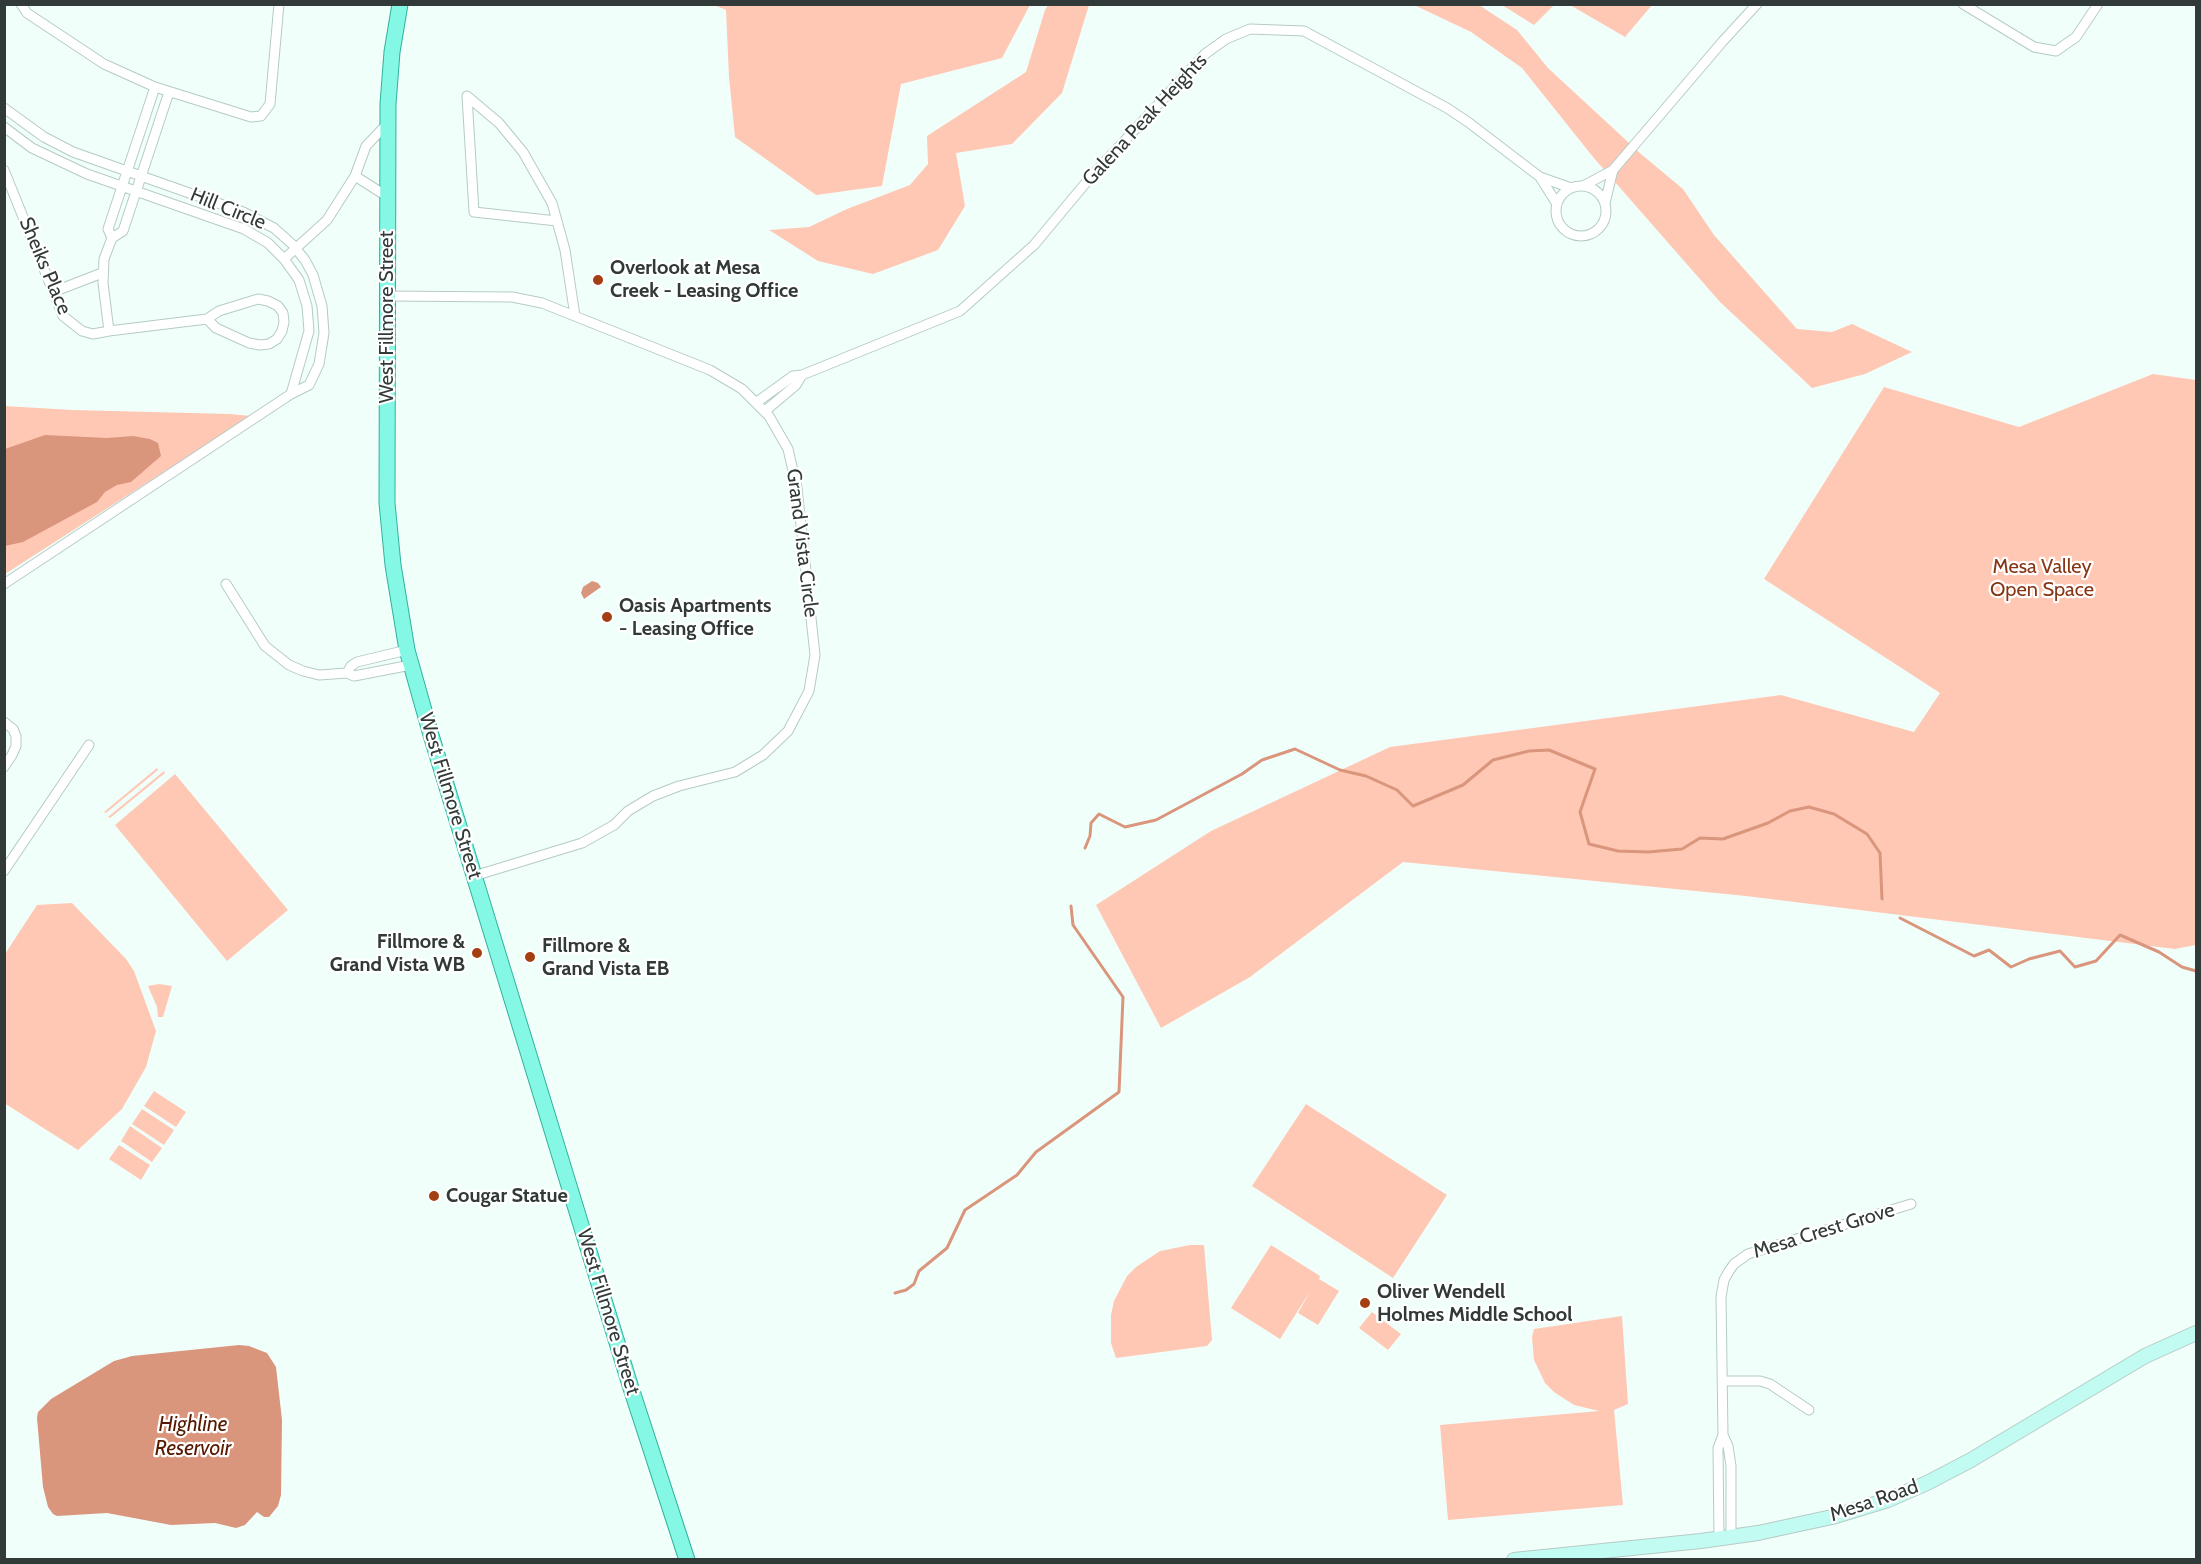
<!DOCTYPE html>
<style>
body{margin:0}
#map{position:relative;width:2201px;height:1564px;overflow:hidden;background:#f1fffb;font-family:Cabin,sans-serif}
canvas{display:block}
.frame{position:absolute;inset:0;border:6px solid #313a38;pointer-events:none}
</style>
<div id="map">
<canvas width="2201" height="1564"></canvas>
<div class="frame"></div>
</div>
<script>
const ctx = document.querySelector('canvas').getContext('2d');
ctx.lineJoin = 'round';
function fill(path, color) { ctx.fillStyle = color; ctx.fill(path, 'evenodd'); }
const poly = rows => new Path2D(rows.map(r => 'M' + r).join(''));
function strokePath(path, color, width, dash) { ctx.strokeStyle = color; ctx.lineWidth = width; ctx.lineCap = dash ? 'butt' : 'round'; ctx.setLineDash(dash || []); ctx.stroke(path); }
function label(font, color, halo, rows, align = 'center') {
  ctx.font = font + ' Cabin,sans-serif'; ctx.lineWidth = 4.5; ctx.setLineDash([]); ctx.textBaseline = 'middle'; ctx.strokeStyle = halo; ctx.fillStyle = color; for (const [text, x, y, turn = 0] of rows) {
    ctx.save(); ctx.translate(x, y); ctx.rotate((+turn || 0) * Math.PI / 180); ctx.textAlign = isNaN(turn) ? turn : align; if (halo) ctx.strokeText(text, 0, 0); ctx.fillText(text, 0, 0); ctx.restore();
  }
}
const green = poly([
 [714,5,1030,4,1030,5,1002,58,901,84,882,186,816,195,735,137,729,77,726,10],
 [1048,5,1089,5,1062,93,1012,144,956,153,965,206,938,250,873,274,818,261,769,230,809,227,847,209,910,185,928,164,927,136,1026,72,1045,10],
 [1414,5,1479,5,1517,30,1548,68,1641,154,1683,189,1714,235,1797,329,1832,332,1852,324,1912,352,1865,374,1812,388,1720,302,1593,157,1522,68,1471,32],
 [1502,5,1554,5,1534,25],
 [1570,5,1652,5,1625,37],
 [2153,374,2196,380,2196,945,2175,949,1746,896,1403,862,1250,977,1161,1028,1096,905,1211,831,1390,747,1781,695,1914,732,1940,693,1764,579,1884,387,2019,427],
 [4,406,73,410,230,414,251,416,5,574],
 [157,768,158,770,106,813,104,812],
 [164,771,165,773,110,818,108,817],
 [175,774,288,910,227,961,115,825],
 [72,903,126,959,134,971,156,1031,146,1067,122,1109,78,1150,4,1103,5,954,37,905],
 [159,984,172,986,163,1017,158,1017,157,1007,148,986],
 [154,1091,186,1112,176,1127,144,1106],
 [1306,1104,1447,1195,1393,1278,1252,1186],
 [142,1109,174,1130,164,1145,132,1124],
 [130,1126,162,1148,152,1162,121,1141],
 [119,1145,150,1165,141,1180,109,1159],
 [1190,1245,1204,1245,1212,1340,1207,1346,1116,1358,1111,1343,1111,1315,1114,1301,1127,1276,1136,1267,1160,1251],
 [1271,1245,1320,1276,1319,1279,1339,1291,1318,1325,1298,1313,1311,1290,1280,1339,1231,1308],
 [1372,1312,1401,1334,1388,1350,1359,1328],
 [1622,1316,1628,1404,1614,1410,1623,1505,1448,1520,1440,1425,1599,1411,1574,1405,1554,1392,1545,1383,1534,1360,1532,1337,1534,1329]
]);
const water = poly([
 [45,435,107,438,133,436,150,439,158,443,161,456,131,482,117,485,105,492,97,502,23,542,5,546,5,449],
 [592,581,598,583,601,587,584,599,581,593,583,587],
 [239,1345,249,1346,267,1353,276,1367,282,1420,281,1495,278,1506,269,1517,264,1517,257,1512,245,1525,236,1528,215,1523,171,1525,107,1513,57,1516,53,1514,48,1507,43,1487,37,1418,38,1412,51,1399,114,1361,132,1356]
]);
const stream = poly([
 [1085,848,1090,836,1091,823,1099,814,1125,827,1156,820,1242,774,1262,760,1295,749,1340,770,1366,776,1397,790,1413,806,1463,785,1493,760,1529,751,1549,750,1595,769,1580,812,1589,844,1618,851,1648,852,1682,849,1700,838,1723,839,1768,823,1790,811,1809,807,1834,814,1867,834,1880,853,1882,899],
 [1900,918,1974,956,1989,950,2011,967,2029,959,2060,951,2075,967,2096,961,2120,935,2159,952,2182,967,2196,971],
 [895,1293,906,1290,914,1284,919,1271,947,1248,965,1210,1017,1175,1036,1152,1119,1092,1123,997,1073,925,1071,906]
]);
const minor = poly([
 [21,4,27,13,104,64,155,87,251,117,261,116,270,104,279,4],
 [1963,4,2034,47,2056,51,2076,37,2098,4],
 [4,108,44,137,73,152,243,212,274,228,292,244,305,260,313,275,322,306,324,333,319,364,309,385,291,394,4,584],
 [4,127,32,148,87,174,244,229,268,243,284,259,299,280,307,306,309,331,291,394],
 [4,170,63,316,82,331,93,334,109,331,103,283,104,259,112,238,123,231,169,92],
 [355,176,388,197],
 [1540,177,1557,204],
 [1583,186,1613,170,1723,41,1757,4],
 '1556 211a25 25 0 1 1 50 0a25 25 0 1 1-50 0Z',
 [1605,203,1613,170],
 [557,221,474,212,467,96,499,123,523,152,552,203,565,250,575,316],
 [112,238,108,229,155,87],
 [284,259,327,220,355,176,366,146,388,123],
 [53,292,102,273],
 [386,296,512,297,542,303,710,370,742,389,769,416,788,449,797,488,815,655,809,691,788,731,763,755,735,772,679,786,653,796,628,811,614,825,582,843,474,876],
 [109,331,207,319,216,328,249,343,260,345,269,344,277,339,282,331,284,322,283,313,278,306,268,301,258,299,219,311,207,319],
 [757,402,793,376,802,375,960,311,1034,245,1089,179,1205,54,1226,39,1250,29,1304,31,1447,108,1468,122,1540,177,1571,188],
 [765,411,796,385,802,375],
 [226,584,265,646,289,665,303,671,319,675,347,673,354,676,411,665],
 [347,673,351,666,357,662,407,650],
 [4,722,13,729,16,736,16,746,12,755,4,767],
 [4,871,89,745],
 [1722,1381,1760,1381,1770,1384,1809,1410],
 [1723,1435,1728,1446,1731,1466,1731,1537],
 [1719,1539,1718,1448,1723,1435,1721,1297,1724,1280,1729,1271,1734,1264,1748,1254,1911,1204]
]);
const secondary = poly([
 [1514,1560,1701,1541,1758,1533,1832,1517,1888,1500,1927,1483,1971,1460,2145,1356,2196,1333]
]);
const primary = poly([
 [400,4,392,52,388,104,387,503,393,565,407,650,431,735,630,1385,687,1560]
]);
const markers = [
 [598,280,6,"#a43f14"],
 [607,617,6,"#a43f14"],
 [477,953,6,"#a43f14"],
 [530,957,6,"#a43f14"],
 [434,1196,6,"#a43f14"],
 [1365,1303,6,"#a43f14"]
];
const streetNames = [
 ["Galena Peak Heights",1145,120,-47],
 ["Hill Circle",228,209,22],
 ["Sheiks Place",45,266,67],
 ["West Fillmore Street",387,317,-90],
 ["Grand Vista Circle",802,543,83],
 ["West Fillmore Street",450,796,73],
 ["Mesa Crest Grove",1824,1231,-17],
 ["West Fillmore Street",608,1312,73],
 ["Mesa Road",1874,1501,-19]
];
const poiNames = [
 ["Overlook at Mesa",610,268],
 ["Creek - Leasing Office",610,291],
 ["Oasis Apartments",619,606],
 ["- Leasing Office",619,629],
 ["Fillmore &",465,942,"right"],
 ["Grand Vista WB",465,965,"right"],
 ["Fillmore &",542,946],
 ["Grand Vista EB",542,969],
 ["Cougar Statue",446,1196],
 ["Oliver Wendell",1377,1292],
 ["Holmes Middle School",1377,1315]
];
const parkNames = [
 ["Mesa Valley",2042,567],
 ["Open Space",2042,590]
];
const waterNames = [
 ["Highline",193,1425],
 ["Reservoir",193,1449]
];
fill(green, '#ffc8b5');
fill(water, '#da957d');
strokePath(stream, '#da957d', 3);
strokePath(minor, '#b5cbc6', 11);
strokePath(secondary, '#b5cbc6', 16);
strokePath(primary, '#32b29d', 17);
strokePath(minor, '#fff', 9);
strokePath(secondary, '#c2fbf2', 14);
strokePath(primary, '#84f7e5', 15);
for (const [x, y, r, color] of markers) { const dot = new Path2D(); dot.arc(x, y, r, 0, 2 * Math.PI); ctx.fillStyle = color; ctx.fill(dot); strokePath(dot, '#fff', 2); }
label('20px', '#313a38', '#fff', streetNames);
label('bold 20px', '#313a38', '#fff', poiNames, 'left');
label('20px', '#863515', '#fff', parkNames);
label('italic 21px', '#571a01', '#fff', waterNames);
</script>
